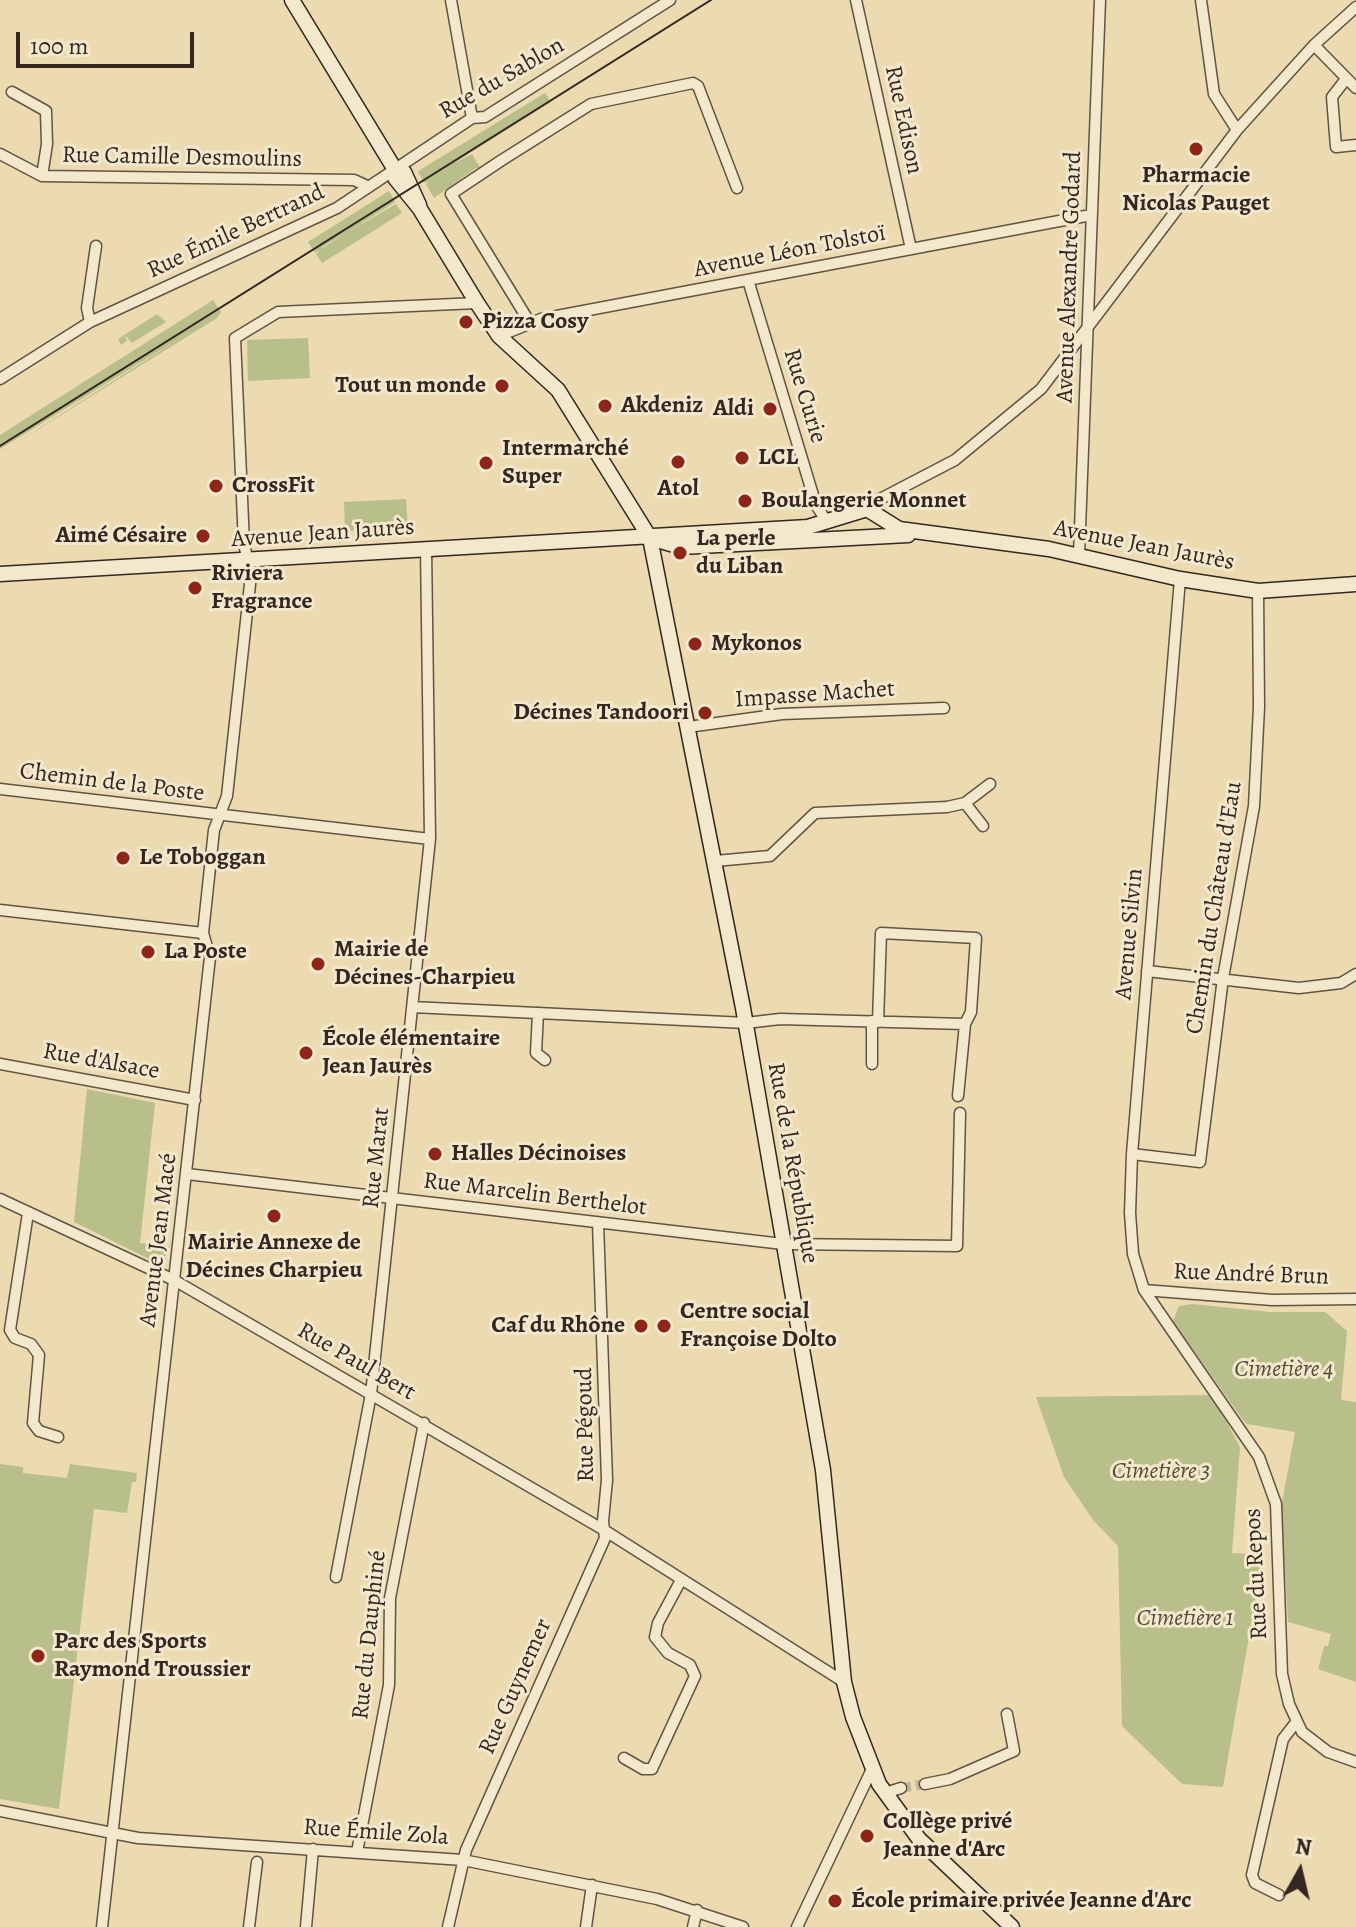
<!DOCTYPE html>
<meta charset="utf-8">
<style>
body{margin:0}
#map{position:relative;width:1356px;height:1927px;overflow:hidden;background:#ecdab0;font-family:Alegreya,serif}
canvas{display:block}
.north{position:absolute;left:1260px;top:1831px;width:80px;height:80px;-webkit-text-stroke:6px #f3e7cc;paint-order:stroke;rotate:8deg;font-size:22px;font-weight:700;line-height:32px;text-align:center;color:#342620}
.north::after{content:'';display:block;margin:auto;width:28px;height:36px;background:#342620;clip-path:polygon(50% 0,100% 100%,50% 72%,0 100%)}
.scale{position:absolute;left:16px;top:32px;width:178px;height:36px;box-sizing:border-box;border:4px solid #342620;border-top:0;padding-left:10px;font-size:24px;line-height:28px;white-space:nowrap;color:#342620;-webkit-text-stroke:6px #f3e7cc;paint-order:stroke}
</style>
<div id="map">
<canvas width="1356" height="1927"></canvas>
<div class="north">N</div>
<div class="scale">100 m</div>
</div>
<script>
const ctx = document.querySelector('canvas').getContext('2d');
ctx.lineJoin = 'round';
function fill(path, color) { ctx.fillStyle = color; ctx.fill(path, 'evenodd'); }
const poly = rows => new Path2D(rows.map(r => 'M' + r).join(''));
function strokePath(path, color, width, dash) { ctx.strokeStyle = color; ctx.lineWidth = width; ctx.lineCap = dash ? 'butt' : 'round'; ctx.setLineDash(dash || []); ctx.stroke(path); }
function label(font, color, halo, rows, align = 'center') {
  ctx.font = font + ' Alegreya,serif'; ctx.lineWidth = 6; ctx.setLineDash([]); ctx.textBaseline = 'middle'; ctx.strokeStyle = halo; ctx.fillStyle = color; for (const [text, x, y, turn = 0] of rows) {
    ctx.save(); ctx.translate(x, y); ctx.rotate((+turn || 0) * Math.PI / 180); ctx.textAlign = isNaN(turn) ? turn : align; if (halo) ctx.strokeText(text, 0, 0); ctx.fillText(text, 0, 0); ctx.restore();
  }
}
const green = poly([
 [545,93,551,102,454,163,472,154,481,169,476,168,434,198,426,184,429,182,424,183,418,172,420,170],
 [389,191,395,202,392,204,315,253,308,242],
 [396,204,402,213,322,263,316,254,324,246],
 [213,300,221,312,217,318,0,453,195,329,0,449,0,435],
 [157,314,166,322,132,343,125,335,127,341,121,345,118,339],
 [308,338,310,378,248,381,247,340],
 [406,499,408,528,345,531,344,502],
 [87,1089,155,1103,140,1243,170,1247,165,1256,151,1260,74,1222],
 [1192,1304,1271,1312,1325,1312,1347,1331,1341,1400,1356,1402,1356,1682,1318,1669,1324,1646,1328,1646,1331,1634,1288,1622,1281,1508,1295,1432,1247,1424,1242,1419,1173,1321,1179,1306],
 [1212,1395,1240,1447,1232,1553,1263,1555,1223,1787,1182,1784,1122,1726,1118,1546,1093,1520,1064,1477,1036,1397],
 [0,1464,23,1467,23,1473,67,1478,70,1464,137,1473,136,1482,132,1482,127,1513,94,1509,59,1809,0,1799]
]);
const streetTunnel = poly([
 [901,1788,925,1784]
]);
const street = poly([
 [451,0,472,118],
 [856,0,911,249],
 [1201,0,1214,94,1237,130],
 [1314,45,1356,88],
 [1346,79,1332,97,1336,147,1356,145],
 [12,92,46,111,47,144,42,176],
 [0,154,42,176,354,180,367,186],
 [748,280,816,505,827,522],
 [90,322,87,308,96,246],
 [530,323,451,194,502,160,591,104,693,83,698,86,737,188],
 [499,336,541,319,1091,215],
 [0,379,90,322,337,208,472,118,485,117,670,0],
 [861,509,955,460,1041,389,1237,130,1314,45,1356,7],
 [1079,555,1100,0],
 [1180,579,1132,1154,1130,1213,1133,1254,1144,1290,1259,1457,1276,1504,1282,1674,1289,1704,1302,1732,1328,1752,1356,1762],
 [688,727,782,714,944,708],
 [0,789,430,839],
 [965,803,983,826],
 [715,861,770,856,815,813,947,807,965,803,990,784],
 [0,910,203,933],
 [1147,971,1299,988,1341,983,1356,974],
 [412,1007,746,1023,780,1019,965,1024,971,1012,976,938,881,933,878,1022],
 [538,1013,536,1053,545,1060],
 [0,1064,195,1100],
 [872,1064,872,1021],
 [958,1096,965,1024],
 [1132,1154,1200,1162,1223,978,1254,806,1259,707,1258,591],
 [187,1174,783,1244,957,1246,960,1113],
 [0,1199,174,1280,604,1530,844,1682],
 [28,1213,10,1330,15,1338,31,1344,39,1355,33,1423,39,1431,58,1437],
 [1144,1290,1272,1300,1356,1299],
 [336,1577,371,1394,430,839,426,548],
 [624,1758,643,1769,652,1769,695,1676,690,1665,668,1653,655,1637,658,1623,681,1580],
 [925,1784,950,1779,1014,1751,1007,1714],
 [885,1793,901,1788],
 [0,1811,138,1838,463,1860,657,1899,743,1927],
 [357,1852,389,1685,390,1598,424,1423],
 [1279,1895,1255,1883,1252,1875,1283,1739,1297,1721],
 [102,1927,210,957,203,933,214,830,227,796,251,575,244,544,235,338,278,312,477,303],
 [249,1927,257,1862],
 [306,1927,313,1849],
 [448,1927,466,1850,605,1538,603,1521,607,1480,598,1223],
 [586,1927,592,1885],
 [693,1927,697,1910],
 [797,1927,872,1769]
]);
const secondary = poly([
 [292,0,394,168,395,178,420,209,477,303,499,336,558,390,650,538,743,1008,823,1470,844,1682,853,1717,879,1784,919,1839,1012,1927],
 [394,168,404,172,419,205],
 [654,539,681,547,908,535],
 [0,574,808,527,867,509,899,529,1049,549,1180,579,1258,591,1356,584]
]);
const tram = poly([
 [0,446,711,0]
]);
const markers = [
 [1196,149,8,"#8f2418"],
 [466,322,8,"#8f2418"],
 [502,386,8,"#8f2418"],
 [605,406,8,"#8f2418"],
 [770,409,8,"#8f2418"],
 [742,458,8,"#8f2418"],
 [678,462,8,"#8f2418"],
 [486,463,8,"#8f2418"],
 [216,486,8,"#8f2418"],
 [745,501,8,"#8f2418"],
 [203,536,8,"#8f2418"],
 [680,553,8,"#8f2418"],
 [195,588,8,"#8f2418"],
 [695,644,8,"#8f2418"],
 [705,713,8,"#8f2418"],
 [123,858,8,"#8f2418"],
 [148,952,8,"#8f2418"],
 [318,964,8,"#8f2418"],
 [306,1053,8,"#8f2418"],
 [435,1154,8,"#8f2418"],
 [274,1216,8,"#8f2418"],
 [641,1326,8,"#8f2418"],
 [664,1326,8,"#8f2418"],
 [38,1656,8,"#8f2418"],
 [867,1836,8,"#8f2418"],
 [835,1901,8,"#8f2418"]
];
const streetNames = [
 ["Rue du Sablon",502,79,-30],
 ["Rue Edison",903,120,78],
 ["Rue Camille Desmoulins",182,158,1],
 ["Rue Émile Bertrand",236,232,-25],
 ["Avenue Léon Tolstoï",790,252,-11],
 ["Avenue Alexandre Godard",1070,277,-88],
 ["Rue Curie",804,396,73],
 ["Avenue Jean Jaurès",323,534,-4],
 ["Avenue Jean Jaurès",1144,546,11],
 ["Impasse Machet",815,695,-4],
 ["Chemin de la Poste",112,783,7],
 ["Chemin du Château d'Eau",1215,908,-81],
 ["Avenue Silvin",1130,934,-85],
 ["Rue d'Alsace",101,1062,10],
 ["Rue Marat",377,1158,-84],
 ["Rue de la République",792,1163,80],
 ["Rue Marcelin Berthelot",535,1195,7],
 ["Avenue Jean Macé",159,1240,-83],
 ["Rue André Brun",1251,1275,2],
 ["Rue Paul Bert",356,1362,30],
 ["Rue Pégoud",586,1425,-91],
 ["Rue du Repos",1257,1574,-93],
 ["Rue du Dauphiné",370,1635,-84],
 ["Rue Guynemer",516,1687,-66],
 ["Rue Émile Zola",376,1833,4]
];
const poiNames = [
 ["Pharmacie",1196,176,"center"],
 ["Nicolas Pauget",1196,204,"center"],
 ["Pizza Cosy",482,322],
 ["Tout un monde",486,386,"right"],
 ["Akdeniz",621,406],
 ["Aldi",754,409,"right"],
 ["Intermarché",502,449],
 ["Super",502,477],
 ["LCL",758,458],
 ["CrossFit",232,486],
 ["Atol",678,489,"center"],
 ["Boulangerie Monnet",761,501],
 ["Aimé Césaire",187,536,"right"],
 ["La perle",696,539],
 ["du Liban",696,567],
 ["Riviera",211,574],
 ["Fragrance",211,602],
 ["Mykonos",711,644],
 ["Décines Tandoori",689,713,"right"],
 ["Le Toboggan",139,858],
 ["Mairie de",334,950],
 ["Décines-Charpieu",334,978],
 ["La Poste",164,952],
 ["École élémentaire",322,1039],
 ["Jean Jaurès",322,1067],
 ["Halles Décinoises",451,1154],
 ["Mairie Annexe de",274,1243,"center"],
 ["Décines Charpieu",274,1271,"center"],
 ["Centre social",680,1312],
 ["Françoise Dolto",680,1340],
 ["Caf du Rhône",625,1326,"right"],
 ["Parc des Sports",54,1642],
 ["Raymond Troussier",54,1670],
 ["Collège privé",883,1822],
 ["Jeanne d'Arc",883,1850],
 ["École primaire privée Jeanne d'Arc",851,1901]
];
const parkNames = [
 ["Cimetière 4",1284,1370],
 ["Cimetière 3",1161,1472],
 ["Cimetière 1",1185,1619]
];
fill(green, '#b9bf8a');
strokePath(streetTunnel, '#c7b693', 10, [10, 5]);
strokePath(street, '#625344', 13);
strokePath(secondary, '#342620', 17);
strokePath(street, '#f3e7cc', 10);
strokePath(secondary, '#f3e7cc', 14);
strokePath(tram, '#342620', 2);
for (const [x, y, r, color] of markers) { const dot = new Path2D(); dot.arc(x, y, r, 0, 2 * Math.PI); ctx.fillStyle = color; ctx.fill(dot); strokePath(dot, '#f3e7cc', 3); }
label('24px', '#342620', '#f3e7cc', streetNames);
label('bold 24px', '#342620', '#f3e7cc', poiNames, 'left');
label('italic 24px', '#554c3a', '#f3e7cc', parkNames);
</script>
